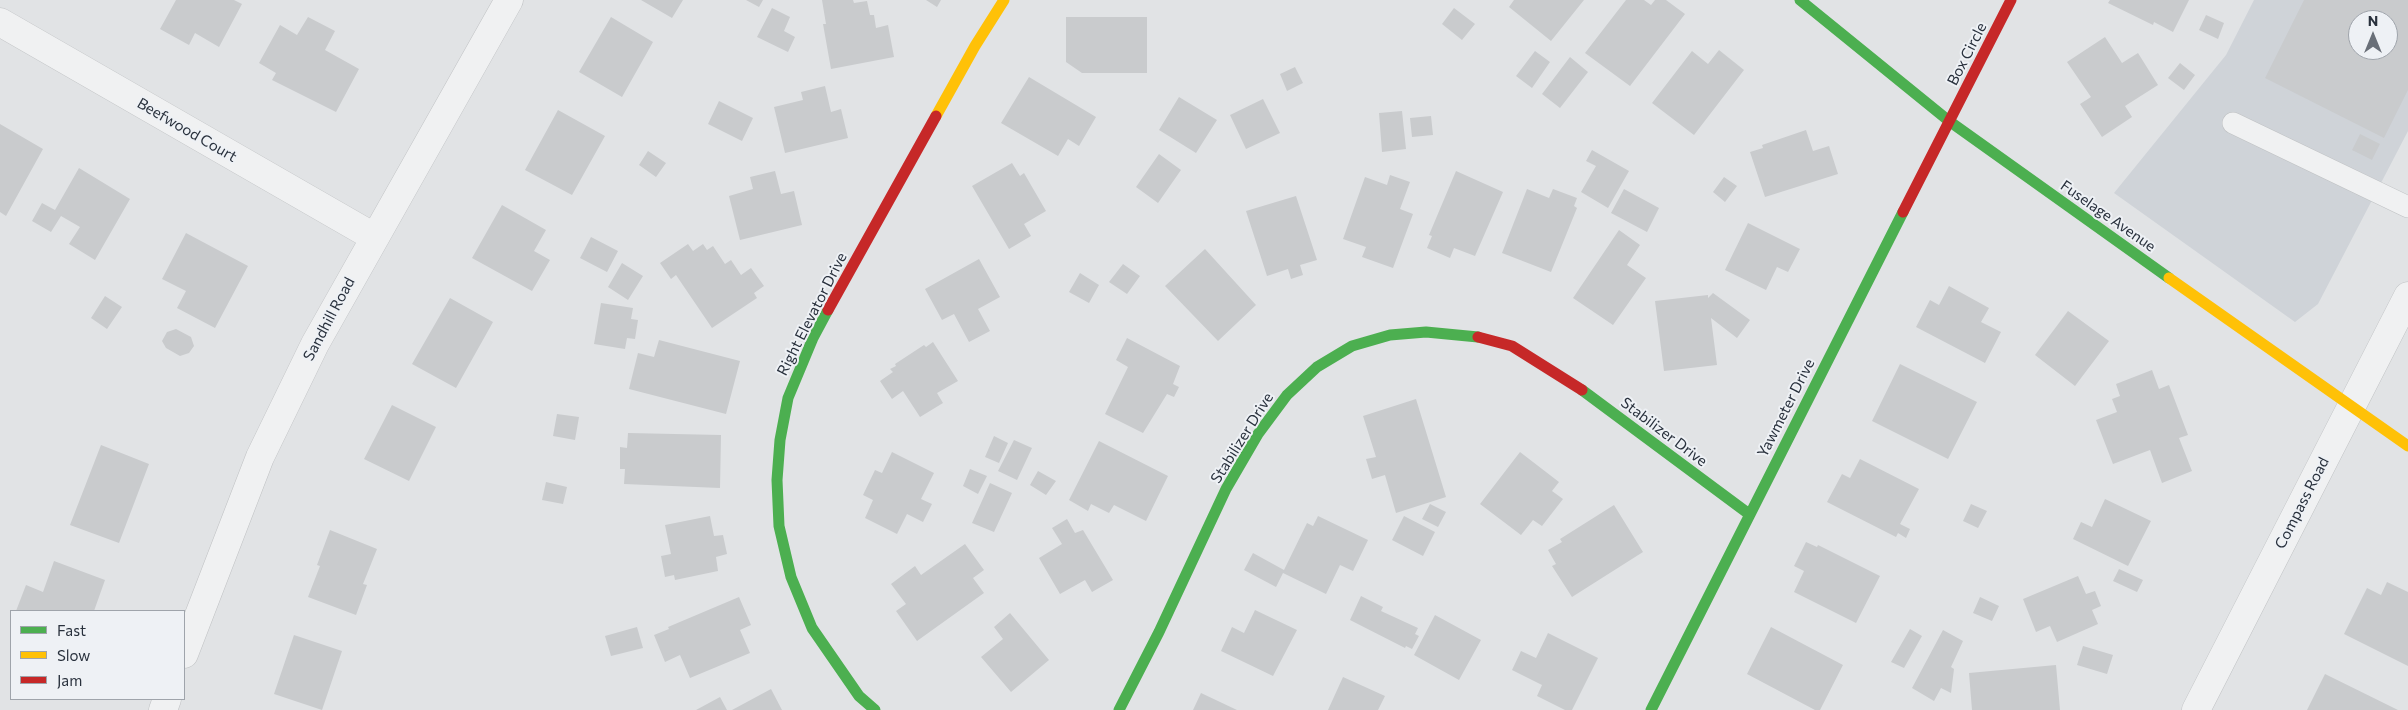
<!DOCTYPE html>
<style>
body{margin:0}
#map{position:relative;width:2408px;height:710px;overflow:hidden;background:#e1e3e5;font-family:Commissioner,sans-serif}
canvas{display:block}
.legend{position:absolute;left:10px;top:610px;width:175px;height:90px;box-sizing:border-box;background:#eef1f5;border:1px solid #9fa4ab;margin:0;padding:6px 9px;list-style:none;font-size:15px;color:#29313d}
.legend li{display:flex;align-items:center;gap:10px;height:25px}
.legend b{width:25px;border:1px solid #9fa4ab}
.north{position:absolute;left:2348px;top:10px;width:50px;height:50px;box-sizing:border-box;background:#eef1f5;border:1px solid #9fa4ab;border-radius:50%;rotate:0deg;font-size:14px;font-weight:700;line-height:20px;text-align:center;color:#29313d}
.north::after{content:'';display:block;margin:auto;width:18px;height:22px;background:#696f78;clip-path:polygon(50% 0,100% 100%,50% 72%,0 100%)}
</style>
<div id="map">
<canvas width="2408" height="710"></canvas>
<ul class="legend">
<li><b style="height:6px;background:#4caf50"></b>Fast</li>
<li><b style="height:6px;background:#ffc107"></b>Slow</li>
<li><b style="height:6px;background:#c62828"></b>Jam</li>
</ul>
<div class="north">N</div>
</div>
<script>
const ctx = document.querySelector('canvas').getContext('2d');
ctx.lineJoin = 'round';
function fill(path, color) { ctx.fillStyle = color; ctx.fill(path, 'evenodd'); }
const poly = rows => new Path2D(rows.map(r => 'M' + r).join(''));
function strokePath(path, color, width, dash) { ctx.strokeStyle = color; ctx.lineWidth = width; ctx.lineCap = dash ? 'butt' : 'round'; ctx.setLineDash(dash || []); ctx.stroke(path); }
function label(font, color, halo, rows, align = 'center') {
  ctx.font = font + ' Commissioner,sans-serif'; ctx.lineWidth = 4; ctx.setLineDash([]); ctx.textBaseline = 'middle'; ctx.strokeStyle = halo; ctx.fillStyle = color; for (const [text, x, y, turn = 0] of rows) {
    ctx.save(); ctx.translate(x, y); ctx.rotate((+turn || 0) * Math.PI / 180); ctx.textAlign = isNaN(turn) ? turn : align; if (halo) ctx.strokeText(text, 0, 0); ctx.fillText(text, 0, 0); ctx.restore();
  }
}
const built = poly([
 [2254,0,2408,0,2408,131,2318,304,2295,322,2114,193,2226,55],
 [2358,20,2388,20,2388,50,2358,50]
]);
const building = poly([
 [176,0,234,0,242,4,219,47,195,33,189,45,160,29],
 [641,0,683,0,672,18],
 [746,0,763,0,759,7],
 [822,0,853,0,854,3,867,1,870,15,874,15,876,28,888,25,894,57,831,69,823,24,826,24],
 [926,0,941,0,937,7],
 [1514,0,1584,0,1551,41,1509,7],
 [1626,0,1644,0,1651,5,1655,0,1666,0,1685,14,1630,86,1585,53],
 [2110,0,2189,0,2173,32,2154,22,2153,25,2108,3],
 [2304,0,2408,0,2408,90,2384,138,2265,78],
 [2358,20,2388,20,2388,50,2358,50],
 [772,8,790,17,784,31,795,37,788,52,757,37],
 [1454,8,1475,24,1462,40,1442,24],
 [2206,15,2224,23,2218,39,2199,30],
 [308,17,335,31,325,50,359,69,336,112,272,80,276,73,259,63,280,25,297,35],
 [611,17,653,42,622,97,579,72],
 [1066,17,1147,17,1147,73,1082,73,1066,62],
 [2105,37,2122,63,2138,53,2158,85,2125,106,2132,117,2102,137,2080,104,2091,97,2067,62],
 [1719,50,1744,70,1694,135,1652,103,1692,51,1708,64],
 [1535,51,1550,62,1532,88,1516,76],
 [1570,57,1588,72,1560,108,1542,94],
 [2180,63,2195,75,2184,90,2168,78],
 [1295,67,1303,83,1287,91,1280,74],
 [1029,77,1096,117,1079,146,1068,139,1058,156,1001,123],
 [825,86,831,112,841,109,848,138,785,153,774,107,803,100,801,92],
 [1179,97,1217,120,1196,153,1159,130],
 [1263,99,1280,133,1246,149,1230,115],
 [719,101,753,118,742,141,708,124],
 [558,110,605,136,572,195,525,170],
 [1402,111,1406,149,1382,152,1379,113],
 [1431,116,1433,135,1412,137,1410,118],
 [0,124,43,149,6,216,0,212],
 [1806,130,1813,151,1829,146,1838,174,1765,197,1750,152,1763,148,1762,145],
 [2360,134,2380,144,2372,160,2352,150],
 [1592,150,1629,171,1608,208,1581,192,1596,166,1586,161],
 [648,151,666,163,656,177,639,165],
 [1159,154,1181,170,1158,203,1136,187],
 [1012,163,1020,176,1024,173,1046,211,1024,224,1031,236,1009,249,972,186],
 [79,168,130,199,95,260,69,244,80,227,61,216,51,232,32,221,42,203,55,210],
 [775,171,781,194,794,191,802,225,740,240,729,196,753,189,750,177],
 [1456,171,1503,192,1475,256,1454,248,1450,258,1427,248,1432,236,1429,235],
 [1390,175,1410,182,1400,209,1413,214,1393,268,1362,257,1366,247,1343,239,1365,177,1387,185],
 [1724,177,1737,186,1725,202,1713,192],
 [1527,189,1549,198,1553,189,1577,198,1574,206,1577,208,1551,272,1502,253],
 [1624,189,1659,208,1647,232,1611,213],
 [1296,196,1317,260,1300,265,1303,275,1291,279,1288,269,1267,276,1246,211],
 [502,205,546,230,534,251,550,260,532,291,472,258],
 [1748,223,1800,249,1788,272,1777,267,1766,290,1725,270],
 [1619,230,1640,245,1627,265,1646,278,1613,325,1573,298],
 [186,233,248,266,215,328,177,308,186,291,162,279],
 [591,237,618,251,607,272,580,258],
 [688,244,693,251,703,244,707,250,713,246,725,264,731,260,741,275,751,268,764,286,754,293,757,298,712,328,676,275,671,279,660,263],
 [1205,249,1256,305,1218,341,1165,286],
 [979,259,1000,297,978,309,990,331,969,342,954,314,942,320,925,289],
 [622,263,643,276,628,300,608,287],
 [1123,264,1140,276,1127,294,1109,282],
 [1080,273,1099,285,1089,303,1069,292],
 [1949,286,1989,308,1981,322,2001,332,1985,363,1916,327,1930,300,1939,305],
 [1713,293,1750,320,1737,338,1711,318,1717,365,1664,371,1655,301,1708,295,1708,298],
 [105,296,122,307,107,329,91,318],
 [450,298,493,322,456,388,412,364],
 [601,303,633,308,631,319,638,320,635,339,627,338,625,349,594,344],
 [2068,311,2109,341,2075,386,2035,355],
 [176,329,191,337,194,346,189,353,180,356,166,348,162,341,167,332],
 [1127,338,1180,366,1173,384,1179,387,1174,397,1167,394,1143,433,1105,414,1128,367,1116,360],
 [659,340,740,361,726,414,629,389,638,353,654,357],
 [933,342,958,381,937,393,943,403,920,417,903,391,892,399,880,381,893,372,890,369,896,366,895,364,924,345,926,347],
 [1900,364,1977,402,1948,459,1872,421],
 [2152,370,2159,389,2169,385,2188,435,2179,438,2192,471,2162,483,2150,450,2113,464,2096,420,2117,412,2112,399,2120,396,2116,384],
 [1416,399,1446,497,1396,513,1385,475,1372,479,1366,459,1376,457,1363,416],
 [392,405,436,427,409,481,364,459],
 [557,414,579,417,575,440,553,436],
 [628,433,721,435,720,488,624,484,625,469,620,469,620,447,627,448],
 [994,436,1008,443,999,463,985,457],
 [1014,440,1032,448,1017,480,998,471],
 [1099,441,1168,476,1146,521,1114,505,1109,513,1091,504,1088,511,1069,500],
 [101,445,149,464,119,543,70,525],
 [892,452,934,473,921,499,932,504,923,522,907,514,897,534,865,518,873,500,863,495,875,470,882,473],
 [1520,452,1559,482,1552,491,1563,499,1542,526,1533,520,1521,535,1480,504],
 [1860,459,1919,489,1900,524,1910,529,1906,538,1898,533,1896,537,1827,502,1842,474,1850,478],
 [970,469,987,476,978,494,963,486],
 [1038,471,1056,481,1046,495,1030,485],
 [546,482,567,487,563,504,542,500],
 [990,483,1012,493,994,532,972,523],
 [2105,499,2151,521,2128,566,2073,539,2081,522,2092,527],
 [1430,504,1446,512,1438,527,1422,519],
 [1971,504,1987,511,1978,528,1963,521],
 [1614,505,1643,552,1572,597,1552,566,1556,564,1548,550,1562,542,1560,539],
 [710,516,714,536,723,535,727,554,716,557,718,571,675,580,674,575,665,577,661,556,671,554,665,525],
 [1318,516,1368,540,1353,571,1340,565,1326,594,1283,573,1276,587,1244,570,1253,553,1284,570,1307,523,1313,526],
 [1404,516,1435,532,1423,556,1392,540],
 [1067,519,1075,533,1083,530,1113,580,1092,592,1085,580,1060,594,1039,558,1062,544,1052,528],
 [330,530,377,549,363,584,367,585,356,615,308,597,320,566,317,565],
 [1806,542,1817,547,1818,545,1880,576,1856,623,1794,592,1804,571,1794,566],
 [965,544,984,570,973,578,984,593,917,641,896,611,906,604,891,584,915,566,921,575],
 [54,561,105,580,94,611,16,611,26,585,43,592],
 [2119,569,2143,580,2137,592,2113,581],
 [2078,576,2086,594,2095,591,2101,606,2092,610,2098,624,2057,642,2050,626,2036,632,2023,599],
 [2387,582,2408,592,2408,666,2344,634,2367,588,2381,595],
 [1361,596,1383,607,1381,611,1418,628,1415,634,1419,636,1412,649,1406,646,1405,648,1350,620],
 [739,597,751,625,740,630,750,653,690,678,680,655,665,662,654,635,669,629,668,627],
 [1980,597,1999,606,1992,621,1973,613],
 [1255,610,1297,630,1273,676,1221,651,1232,627,1244,633],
 [1010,613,1049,660,1011,692,981,657,1003,639,994,627],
 [1435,615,1481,640,1459,680,1414,655],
 [637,627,643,648,611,656,605,636],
 [1771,627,1843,665,1820,710,1815,710,1747,674],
 [1910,629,1922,636,1904,668,1891,662],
 [1943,630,1963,641,1951,667,1954,669,1951,693,1941,688,1934,701,1912,688],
 [1548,633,1598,658,1572,710,1565,710,1537,696,1542,685,1512,670,1521,651,1536,658],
 [294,635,342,651,322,710,274,694],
 [2083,646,2113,655,2107,674,2077,665],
 [2056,665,2060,710,1972,710,1969,673],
 [2325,674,2398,710,2307,710],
 [1343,677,1385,696,1378,710,1328,710],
 [771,689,782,710,732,710],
 [1201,693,1237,710,1193,710],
 [720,697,727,710,696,710]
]);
const lane = poly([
 [2233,123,2408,207]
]);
const street = poly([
 [0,22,374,237],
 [184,654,260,457,315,344,509,0],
 [163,710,167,699],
 [2196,710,2408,296]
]);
const fast = poly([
 [1800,0,1949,121,2169,278],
 [828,310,813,338,788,398,780,440,777,480,779,526,791,577,812,628,859,696,875,710],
 [1582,390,1749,514],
 [1119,710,1159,632,1226,489,1258,434,1287,395,1317,367,1352,346,1390,335,1426,332,1478,337],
 [1651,710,1903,212]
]);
const slow = poly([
 [936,116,975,46,1004,0],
 [2169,278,2408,446]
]);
const jam = poly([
 [1903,212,2011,0],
 [828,310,936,116],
 [1478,337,1512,346,1582,390]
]);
const streetNames = [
 ["Box Circle",1967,54,-63],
 ["Beefwood Court",187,130,30],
 ["Fuselage Avenue",2108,216,35],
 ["Right Elevator Drive",812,314,-63],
 ["Sandhill Road",329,319,-62],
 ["Yawmeter Drive",1786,408,-63],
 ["Stabilizer Drive",1664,432,37],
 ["Stabilizer Drive",1242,438,-58],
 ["Compass Road",2302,503,-63]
];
fill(built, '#cfd3d8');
fill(building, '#c9cbcd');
strokePath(lane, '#bfc1c3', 22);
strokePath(street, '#bfc1c3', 29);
strokePath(lane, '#f0f1f2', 21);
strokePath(street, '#f0f1f2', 28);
strokePath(fast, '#4caf50', 11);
strokePath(slow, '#ffc107', 11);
strokePath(jam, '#c62828', 11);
label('15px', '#29313d', '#eef1f5', streetNames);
</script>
